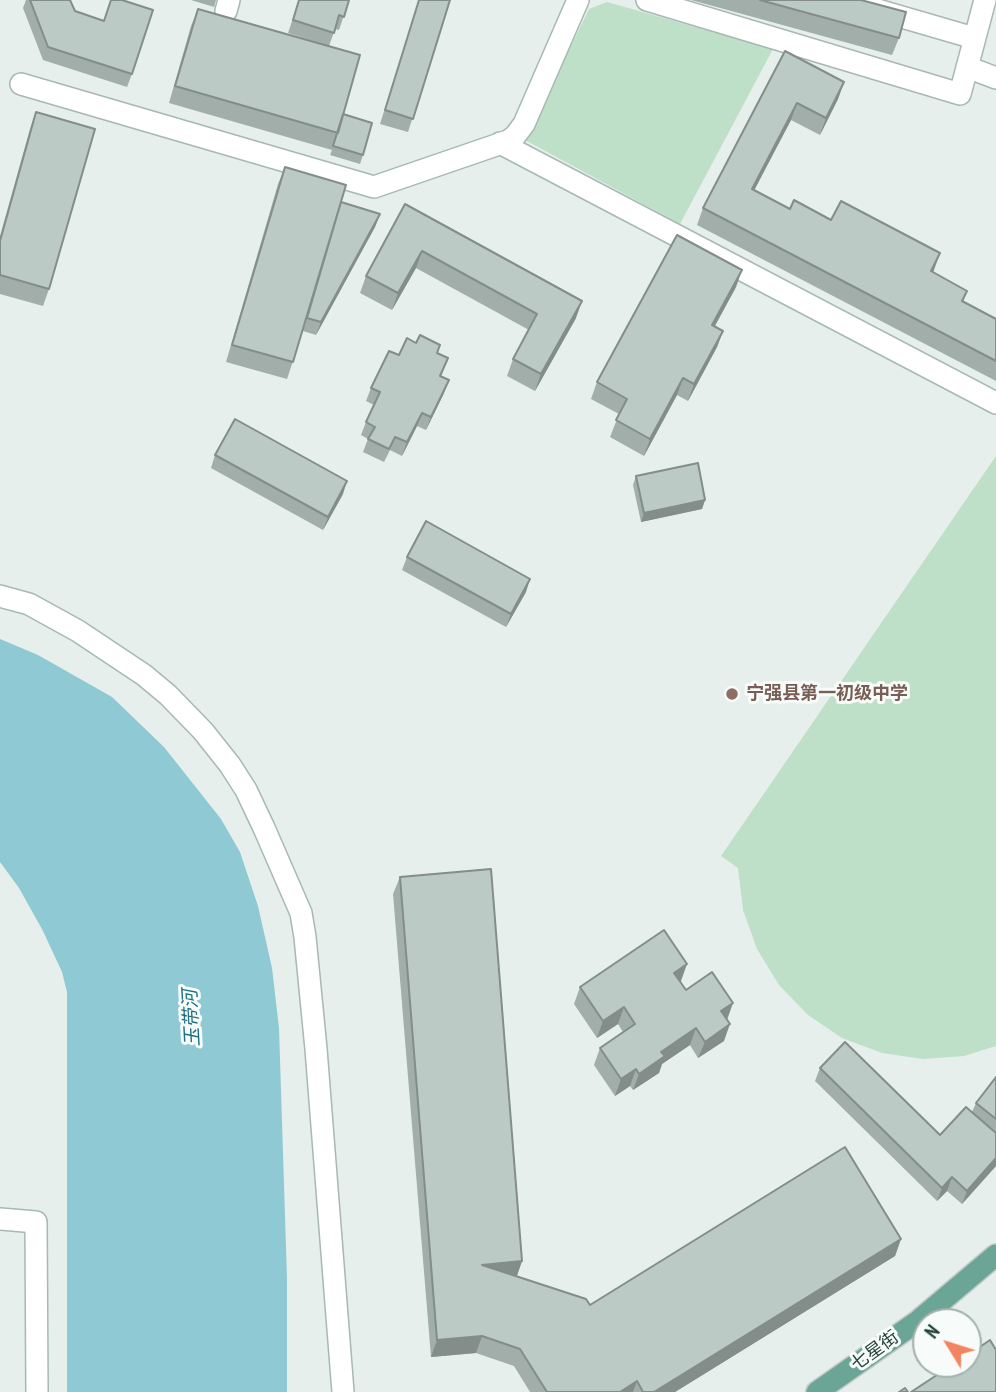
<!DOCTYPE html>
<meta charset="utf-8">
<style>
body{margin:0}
#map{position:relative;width:996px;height:1392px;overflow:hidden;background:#e6efeb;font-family:"PT Sans Narrow",sans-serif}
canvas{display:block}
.north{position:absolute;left:912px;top:1308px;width:70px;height:70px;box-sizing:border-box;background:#f7fbf9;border:2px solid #a3b1ad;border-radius:50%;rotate:308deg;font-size:19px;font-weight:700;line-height:28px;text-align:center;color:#24423a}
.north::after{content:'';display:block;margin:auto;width:24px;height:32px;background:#f4845f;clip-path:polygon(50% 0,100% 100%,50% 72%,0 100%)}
</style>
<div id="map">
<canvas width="996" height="1392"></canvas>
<div class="north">N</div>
</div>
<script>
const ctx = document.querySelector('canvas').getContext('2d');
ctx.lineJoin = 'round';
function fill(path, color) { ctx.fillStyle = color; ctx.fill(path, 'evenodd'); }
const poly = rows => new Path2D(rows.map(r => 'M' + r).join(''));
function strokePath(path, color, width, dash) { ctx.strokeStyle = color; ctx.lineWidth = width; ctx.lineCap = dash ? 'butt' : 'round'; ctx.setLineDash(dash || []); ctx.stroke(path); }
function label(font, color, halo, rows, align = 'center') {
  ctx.font = font + ' "PT Sans Narrow","Noto Sans SC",sans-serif'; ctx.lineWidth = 6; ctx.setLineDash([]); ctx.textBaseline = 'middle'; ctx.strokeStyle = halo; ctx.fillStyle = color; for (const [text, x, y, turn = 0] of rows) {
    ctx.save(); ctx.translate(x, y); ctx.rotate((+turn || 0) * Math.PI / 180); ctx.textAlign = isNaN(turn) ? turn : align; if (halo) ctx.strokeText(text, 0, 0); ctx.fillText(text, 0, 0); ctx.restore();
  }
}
const green = poly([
 [607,2,773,49,680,224,525,140,589,9],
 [996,456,996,1046,964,1056,923,1059,882,1053,842,1038,808,1015,779,985,757,949,743,910,738,868,721,856]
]);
const water = poly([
 [0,639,38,655,112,697,164,747,221,819,240,852,258,906,272,968,279,1028,287,1279,287,1392,67,1392,67,992,62,972,43,931,19,888,0,862]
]);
const minor = poly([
 [647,0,960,94,985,0],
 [843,0,974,38],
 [226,11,229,0],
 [967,67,996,78],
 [21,84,374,187,508,141,515,136,524,124,578,0],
 [500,143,996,403],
 [0,596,29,604,78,631,144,675,168,695,203,731,230,765,246,790,264,828,301,913,305,937,316,1049,343,1392],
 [0,1219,36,1222,37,1392]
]);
const major = poly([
 [817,1392,918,1321,996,1255]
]);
const wall = poly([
 [26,0,70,0,75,11,104,21,111,0,132,74,127,87,43,60,23,8],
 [191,0,216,0,214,7],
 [299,0,349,0,339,30,335,29,329,46,288,33],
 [419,0,450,0,408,132,380,124],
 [691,0,861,0,899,38,892,55],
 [198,9,343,114,363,155,360,164,330,155,332,150,169,103,191,26],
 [785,51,844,82,838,99,820,135,791,120,754,190,790,209,831,220,934,270,933,272,967,291,963,302,996,319,996,381,697,225,703,208],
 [36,112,49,289,43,306,0,294,0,236,30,129],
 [285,167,341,202,380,214,375,227,316,335,303,331,287,379,226,362,278,184],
 [405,204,576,318,535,391,507,376,513,359,529,330,416,268,392,310,360,293,366,276],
 [736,287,715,326,723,331,717,347,688,401,677,395,644,456,610,437,619,414,591,399,597,382],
 [437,353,443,371,441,376,444,393,426,430,417,426,402,456,390,450,384,462,363,452,368,439,361,435,366,422,374,405,366,401,371,388,399,355],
 [215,455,343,494,323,530,211,468],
 [636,476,705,500,702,509,641,522,633,485],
 [407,557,526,592,506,627,402,570],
 [400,877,522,1261,517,1276,590,1305,901,1239,895,1256,675,1392,530,1392,514,1366,476,1353,431,1357,393,894],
 [681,981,680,982,686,990,727,1020,724,1041,698,1058,690,1045,662,1064,659,1073,633,1090,630,1086,615,1096,594,1065,600,1048,623,1032,618,1024,597,1038,574,1004,580,987],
 [820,1068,940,1135,972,1112,976,1103,996,1077,996,1166,962,1204,947,1191,937,1201,815,1081],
 [944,1364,968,1364,941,1372]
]);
const shadedWall = poly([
 [844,82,838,99,820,135,826,118],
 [797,103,791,120,746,206,752,189],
 [380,214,375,227,316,335,321,322],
 [422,251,416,268,392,310,398,293],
 [940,253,934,270,924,288,931,271],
 [742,270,736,287,706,342,712,325],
 [582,301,576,318,535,391,541,374],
 [723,331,717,347,688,401,694,384],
 [683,378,677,395,644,456,650,439],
 [449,380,444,393,426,430,431,417],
 [422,413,417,426,402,456,407,442],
 [347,481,343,494,323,530,328,517],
 [705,500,702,509,641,522,644,513],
 [530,579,526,592,506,627,511,614],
 [687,964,681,981,668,990,674,973],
 [733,1003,727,1020,721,1011],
 [624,1007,618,1024,597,1038,603,1021],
 [730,1024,724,1041,698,1058,705,1042],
 [696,1028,690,1045,662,1064,659,1073,633,1090,639,1074,661,1052],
 [636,1069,630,1086,615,1096,621,1079],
 [996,1158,996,1166,962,1204,967,1191],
 [952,1177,947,1191,937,1201,942,1188],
 [901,1239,895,1256,675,1392,654,1392],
 [522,1261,516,1278,482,1265],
 [482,1336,476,1353,431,1357,437,1340],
 [637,1381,633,1392,620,1392]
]);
const building = poly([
 [30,0,70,0,75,11,104,21,111,0,122,0,153,10,132,74,48,47,30,0],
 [299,0,349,0,344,17,339,15,334,33,293,20,299,0],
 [419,0,450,0,413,119,385,110,419,0],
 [760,0,861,0,906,12,899,38,760,0],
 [198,9,360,55,338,133,175,86,198,9],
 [785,51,844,82,826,118,797,103,752,189,790,209,794,200,831,220,841,201,940,253,931,271,967,291,962,301,996,319,996,361,703,208,785,51],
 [36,112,95,129,49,289,0,275,0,241,36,112],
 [343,114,372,123,363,155,333,146,343,114],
 [285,167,346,185,293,362,232,345,285,167],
 [341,202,380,214,321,322,307,318,341,202],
 [405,204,582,301,541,374,513,359,537,314,422,251,398,293,366,276,405,204],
 [677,235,742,270,712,325,723,331,694,384,683,378,650,439,616,420,627,399,597,382,677,235],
 [420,335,440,345,437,353,448,358,440,376,449,380,431,417,422,413,407,442,395,437,389,449,368,439,375,427,366,422,380,392,371,388,389,351,399,355,407,338,416,343,420,335],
 [235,419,347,481,328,517,215,455,235,419],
 [698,463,705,500,644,513,636,476,698,463],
 [426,521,530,579,511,614,407,557,426,521],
 [491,869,522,1261,482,1265,586,1299,590,1305,845,1147,901,1239,654,1392,643,1392,637,1381,620,1392,547,1392,520,1349,482,1336,437,1340,400,877,491,869],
 [664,930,687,964,674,973,686,990,712,972,733,1003,721,1011,730,1024,705,1042,696,1028,661,1052,665,1056,639,1074,636,1069,621,1079,600,1048,635,1024,624,1007,603,1021,580,987,664,930],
 [845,1042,940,1135,966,1107,996,1133,996,1158,967,1191,952,1177,942,1188,820,1068,845,1042],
 [996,1077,996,1119,976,1103,996,1077],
 [990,1340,996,1350,996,1392,911,1392,949,1367,946,1364,968,1364,968,1355,990,1340],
 [905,1388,908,1392,899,1392,905,1388]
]);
const markers = [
 [732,694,7,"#8d6e63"]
];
const educationNames = [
 ["宁强县第一初级中学",746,694]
];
const streetNames = [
 ["七星街",875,1351,-36]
];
const waterNames = [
 ["玉带河",192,1018,-93]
];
fill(green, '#bfe0c8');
fill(water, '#8ec9d4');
strokePath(minor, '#a8b8b2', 24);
strokePath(major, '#c2cac8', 24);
strokePath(minor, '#fff', 21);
strokePath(major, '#6aa596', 21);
fill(wall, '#a1aea9');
fill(shadedWall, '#838d89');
fill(building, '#bbcac4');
strokePath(building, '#838d89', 2);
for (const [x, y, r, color] of markers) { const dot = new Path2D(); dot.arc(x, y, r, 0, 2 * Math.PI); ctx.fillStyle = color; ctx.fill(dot); strokePath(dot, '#f7fbf9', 2.5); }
label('bold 18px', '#785e54', '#f7fbf9', educationNames, 'left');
label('18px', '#24423a', '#f7fbf9', streetNames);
label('italic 19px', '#1c6f80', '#f7fbf9', waterNames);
</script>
